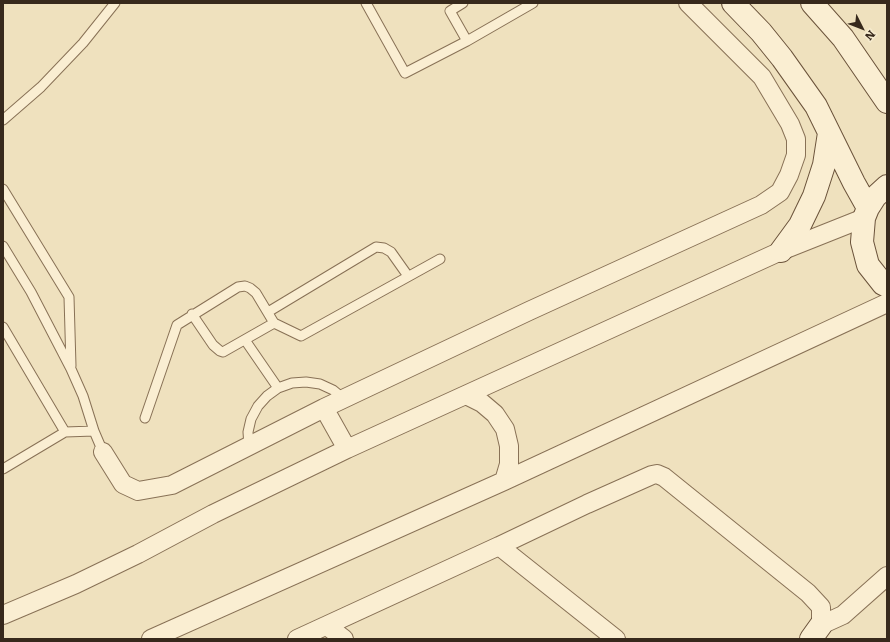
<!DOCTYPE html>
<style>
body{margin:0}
#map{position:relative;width:890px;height:642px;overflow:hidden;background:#efe1be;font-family:Literata,serif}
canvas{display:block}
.frame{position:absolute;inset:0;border:4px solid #37291c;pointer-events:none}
.north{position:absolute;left:842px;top:8px;width:40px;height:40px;-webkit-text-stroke:3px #f6ebce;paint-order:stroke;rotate:132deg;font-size:11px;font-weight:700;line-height:16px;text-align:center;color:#37291c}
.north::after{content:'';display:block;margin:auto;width:14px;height:18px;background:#37291c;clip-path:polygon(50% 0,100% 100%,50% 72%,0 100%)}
</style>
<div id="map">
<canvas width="890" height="642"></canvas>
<div class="frame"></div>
<div class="north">N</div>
</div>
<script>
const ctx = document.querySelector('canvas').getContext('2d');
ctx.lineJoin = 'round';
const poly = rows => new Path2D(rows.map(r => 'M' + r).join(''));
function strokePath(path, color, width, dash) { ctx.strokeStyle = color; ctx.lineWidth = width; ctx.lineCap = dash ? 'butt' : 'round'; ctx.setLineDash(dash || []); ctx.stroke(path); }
const lane = poly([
 [366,3,405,73,467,41,533,3],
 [463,3,450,11,467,41],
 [3,120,41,87,83,43,115,3],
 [3,189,69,297,71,366],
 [3,246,31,292,71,369,83,396,94,431,103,452],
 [268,312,376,247,384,248,391,252,408,276],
 [192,314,213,345,220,351,223,352,274,323],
 [3,327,65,432,94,431],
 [245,340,278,388],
 [145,418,177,325,238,287,245,286,250,288,256,293,274,323,301,336,440,259],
 [249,446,248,432,251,419,258,406,267,396,278,388,292,383,306,382,320,384,333,390,344,399],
 [3,469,65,432]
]);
const street = poly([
 [466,395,482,403,495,414,505,429,509,446,509,464,504,481],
 [324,408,347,449],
 [103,452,123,484,138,491,172,485,324,408,529,311,761,205,780,192,789,175,796,155,796,139,790,124,762,77,688,3],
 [3,615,76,584,138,554,213,514,347,449,781,251,864,218],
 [327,626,344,639],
 [151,639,504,481,887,303],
 [297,639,499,546],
 [616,639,499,546,587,504,652,475,657,474,664,477,808,593,821,607,821,625,843,615,887,576]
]);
const secondary = poly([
 [733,3,761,32,782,58,816,106,854,183,868,208],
 [812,3,843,38,887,102],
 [887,186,875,197,868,208,864,218,862,242,868,265,883,284,887,286],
 [781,251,800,225,814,196,824,165,829,133],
 [811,639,821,625]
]);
strokePath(lane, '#887156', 11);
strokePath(street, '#887156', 20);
strokePath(secondary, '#6a523a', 24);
strokePath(lane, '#faeed2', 9);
strokePath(street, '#faeed2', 18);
strokePath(secondary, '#faeed2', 22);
</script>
